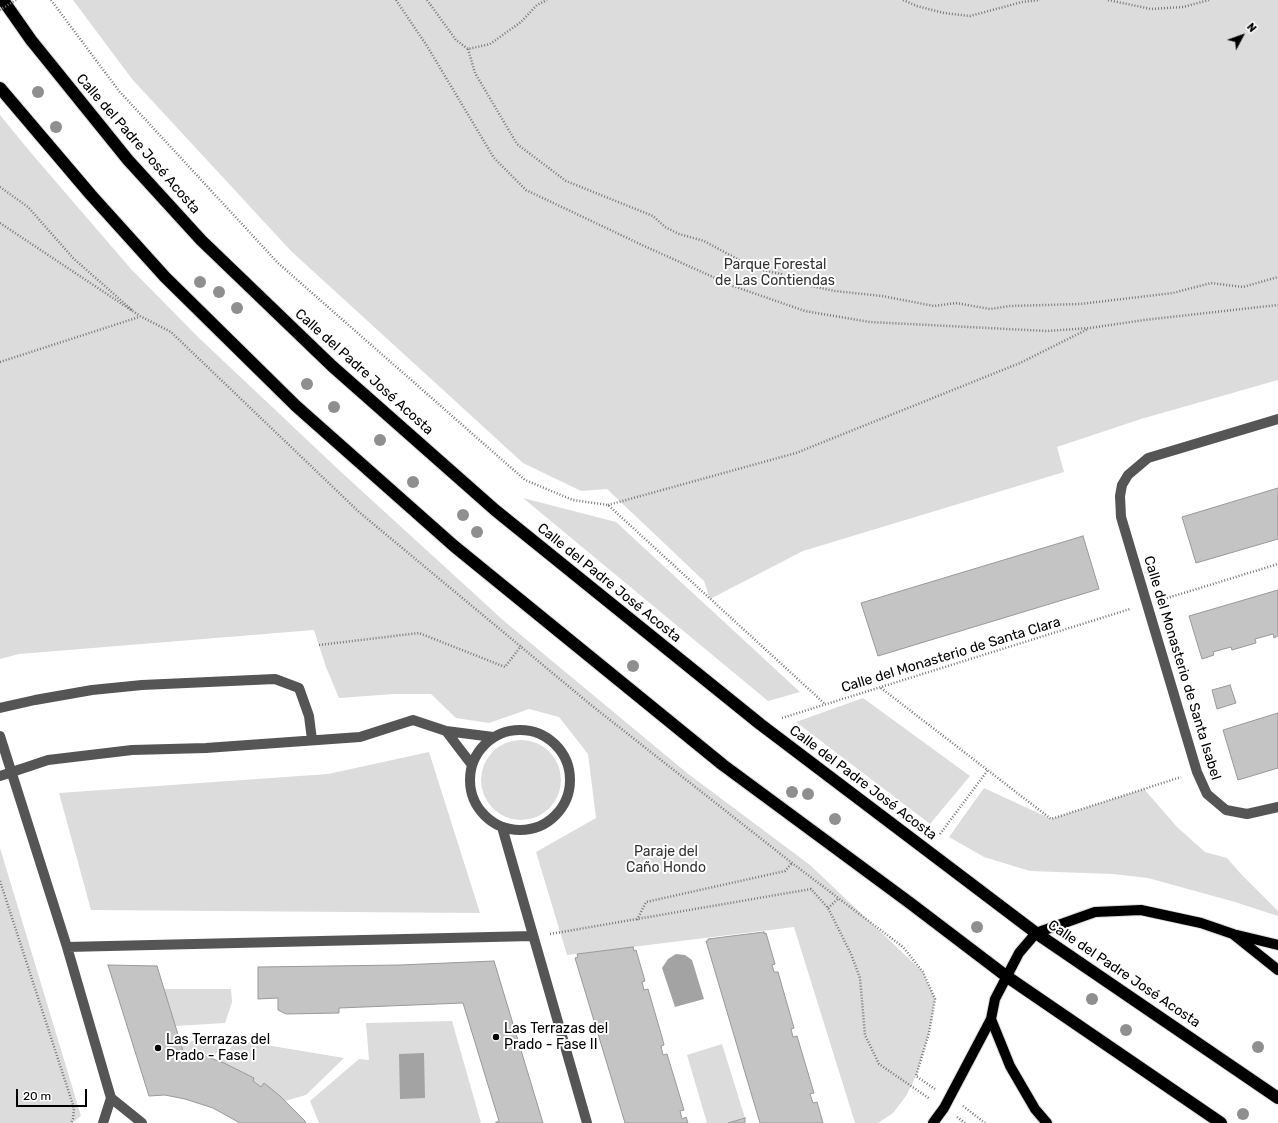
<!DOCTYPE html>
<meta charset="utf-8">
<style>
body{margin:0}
#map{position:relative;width:1278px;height:1123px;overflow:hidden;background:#fff;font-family:Rubik,sans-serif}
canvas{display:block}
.north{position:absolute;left:1222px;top:16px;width:40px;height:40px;-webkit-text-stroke:3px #fff;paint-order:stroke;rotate:49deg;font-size:11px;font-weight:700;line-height:16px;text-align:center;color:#000}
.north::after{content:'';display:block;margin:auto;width:14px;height:18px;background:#000;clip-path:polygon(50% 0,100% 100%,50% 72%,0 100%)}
.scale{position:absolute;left:16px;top:1089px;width:71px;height:18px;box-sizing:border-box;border:2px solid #000;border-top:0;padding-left:5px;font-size:12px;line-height:14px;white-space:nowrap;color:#000;-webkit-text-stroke:3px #fff;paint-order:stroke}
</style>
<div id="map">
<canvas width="1278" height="1123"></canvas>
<div class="north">N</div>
<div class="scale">20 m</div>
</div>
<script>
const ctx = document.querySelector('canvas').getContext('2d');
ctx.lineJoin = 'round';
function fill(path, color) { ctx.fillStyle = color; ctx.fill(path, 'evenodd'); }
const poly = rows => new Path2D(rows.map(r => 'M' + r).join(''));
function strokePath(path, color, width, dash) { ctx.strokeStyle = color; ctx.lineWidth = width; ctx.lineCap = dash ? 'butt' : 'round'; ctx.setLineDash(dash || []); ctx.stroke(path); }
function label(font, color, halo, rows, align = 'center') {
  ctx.font = font + ' Rubik,sans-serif'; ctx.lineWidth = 4; ctx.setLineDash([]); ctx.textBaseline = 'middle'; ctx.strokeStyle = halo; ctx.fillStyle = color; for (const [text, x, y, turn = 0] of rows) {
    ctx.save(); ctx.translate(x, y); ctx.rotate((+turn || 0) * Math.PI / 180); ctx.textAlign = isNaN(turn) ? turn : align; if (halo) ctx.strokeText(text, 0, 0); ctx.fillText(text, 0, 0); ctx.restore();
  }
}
const green = poly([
 [73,0,1278,0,1278,380,1141,419,1057,447,1064,472,803,551,710,599,704,581,607,489,581,491,523,463,291,251,132,79],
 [0,115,32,154,131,269,198,337,340,471,504,621,687,773,810,865,923,972,935,999,929,1033,916,1076,906,1096,893,1113,878,1123,855,1123,794,927,567,955,536,852,596,818,588,754,559,717,529,709,489,723,456,718,431,694,394,694,339,698,326,667,314,630,19,654,0,659],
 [523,498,616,522,800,692,768,701],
 [863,698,970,776,930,824,796,722],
 '481 780a40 40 0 1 1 80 0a40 40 0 1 1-80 0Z',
 [429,752,480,913,91,910,59,793,328,774],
 [984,788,1051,819,1144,789,1177,827,1205,852,1227,858,1241,874,1278,911,1278,916,1235,902,1148,878,1113,874,1030,871,984,857,949,837],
 [0,848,81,1116,72,1123,0,1123],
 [164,989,231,989,232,1002,225,1023,175,1026],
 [452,1021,481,1123,319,1123,310,1101,359,1059,369,1060,366,1023],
 [215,1035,222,1037,214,1060,202,1055,200,1060,194,1058,194,1055,183,1051,181,1044],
 [236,1040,344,1058,306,1095,285,1101,264,1083,261,1087,253,1081,254,1078,221,1062],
 [722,1044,745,1118,728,1123,707,1123,687,1055]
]);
const water = poly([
 [676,954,685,955,692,960,704,999,675,1007,662,968,668,959],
 [424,1053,425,1098,400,1099,399,1054]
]);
const building = poly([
 [1278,488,1278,539,1196,563,1182,517,1278,488],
 [1083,536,1099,589,878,656,861,603,1083,536],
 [1278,590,1278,636,1274,638,1273,634,1255,639,1256,643,1232,650,1231,647,1213,652,1214,655,1202,659,1189,616,1278,590],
 [1230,685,1236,703,1217,709,1212,690,1230,685],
 [1278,713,1278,768,1238,780,1223,730,1278,713],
 [764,932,764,934,766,933,775,964,772,965,774,972,778,972,794,1028,791,1029,793,1037,797,1036,814,1093,810,1094,813,1103,817,1102,823,1123,760,1123,706,941,708,941,708,939,764,932],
 [633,947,634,951,636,950,645,981,642,982,644,990,648,989,662,1037,664,1045,661,1046,663,1055,667,1054,684,1110,680,1111,682,1119,686,1117,688,1123,625,1123,575,958,578,957,577,954,633,947],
 [494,961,543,1123,495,1123,499,1121,463,1003,339,1008,339,1013,286,1014,278,1010,278,998,258,999,258,967,400,965,494,961],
 [108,965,157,966,183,1051,194,1055,194,1058,200,1060,202,1055,224,1063,254,1078,253,1081,261,1087,264,1083,280,1096,306,1122,304,1123,240,1123,213,1108,185,1099,165,1095,149,1096,108,965],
 [745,1118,745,1123,728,1123,745,1118]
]);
const path = poly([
 [51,0,119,91,278,263,525,480,573,500,608,505,825,704],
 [396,0,427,46,494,158,526,190,642,245,733,286,805,311,870,322,1047,331,1090,328,1144,320,1278,305],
 [427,0,456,40,468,49,490,44,521,22,537,5,547,0],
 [903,0,917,6,944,13,970,16,1022,2,1040,0],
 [1108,0,1151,9,1183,7,1209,0],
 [468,49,475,73,517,144,566,181,653,216,665,227,679,234,704,241,754,268,781,274,792,282,835,291,882,296,934,306,956,303,990,309,1010,306,1080,304,1173,293,1211,283,1243,287,1278,277],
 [0,187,28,207,73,258,132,310],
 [0,223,140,316,171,332,359,512,591,705,792,863,903,947,923,972,935,999,929,1033,916,1076,935,1089],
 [0,362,139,317],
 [608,505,796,453,1020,363,1088,329],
 [1164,599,1278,564],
 [319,645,419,633,505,667,521,646],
 [881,688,1051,819,1181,777],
 [782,718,1130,609],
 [940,834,988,770],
 [0,881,74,1108,73,1119,71,1123],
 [828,908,839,898],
 [637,920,646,902,785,871,792,863],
 [550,934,811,889,828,908,851,954,860,978,865,1035,879,1064,930,1099],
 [963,1106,985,1123],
 [957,1117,965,1123]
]);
const minor = poly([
 [1278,419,1148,458,1128,475,1122,485,1120,496,1121,517,1197,772,1207,794,1226,810,1247,814,1278,807],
 [0,708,35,700,92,690,142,685,275,679,299,688,309,716,312,740],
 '470 780a50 50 0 1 1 100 0a50 50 0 1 1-100 0Z',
 [446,731,472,765],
 [0,736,67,947,111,1098,142,1123],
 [0,776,48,760,132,750,206,748,360,737,413,720,446,731,493,737],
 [502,827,587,1123],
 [67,947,533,936],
 [103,1123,111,1098]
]);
const major = poly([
 [1237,935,1278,945],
 [991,1019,1010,1066,1035,1109,1047,1123],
 [933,1123,944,1108,991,1019,995,999,1019,953,1036,933,1095,912,1141,910,1201,923,1233,934,1278,970]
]);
const highway = poly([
 [3,0,31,40,128,160,201,240,332,366,495,510,760,724,1036,933,1278,1098],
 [0,88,91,195,165,277,296,406,454,546,723,765,910,903,1006,976,1221,1123]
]);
const pathBridge = poly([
 [0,10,16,0]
]);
const trees = [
 [38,92],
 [56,127],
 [200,282],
 [219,292],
 [237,308],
 [307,384],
 [334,407],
 [380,440],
 [413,482],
 [463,515],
 [477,532],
 [633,666],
 [792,792],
 [808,794],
 [835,819],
 [977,927],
 [1092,999],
 [1126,1030],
 [1258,1047],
 [1243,1114]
];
const markers = [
 [496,1037,4,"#000"],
 [158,1048,4,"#000"]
];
const streetNames = [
 ["Calle del Padre José Acosta",138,144,49],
 ["Calle del Padre José Acosta",364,372,42],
 ["Calle del Padre José Acosta",609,583,39],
 ["Calle del Monasterio de Santa Clara",951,655,-17],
 ["Calle del Monasterio de Santa Isabel",1182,668,73],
 ["Calle del Padre José Acosta",863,783,37],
 ["Calle del Padre José Acosta",1124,974,34]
];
const parkNames = [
 ["Parque Forestal",775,265],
 ["de Las Contiendas",775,281],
 ["Paraje del",666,852],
 ["Caño Hondo",666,868]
];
const poiNames = [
 ["Las Terrazas del",504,1029],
 ["Prado - Fase II",504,1045],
 ["Las Terrazas del",166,1040],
 ["Prado - Fase I",166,1056]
];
fill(green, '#dcdcdc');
fill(water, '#a3a3a3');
fill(building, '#c4c4c4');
strokePath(building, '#999', 1);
strokePath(major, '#dbdbdb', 12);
strokePath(highway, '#dbdbdb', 14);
strokePath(path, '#777', 2.5, [1, 2]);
strokePath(minor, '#555', 10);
strokePath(major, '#000', 10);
strokePath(highway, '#000', 12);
strokePath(pathBridge, '#777', 2.5, [1, 2]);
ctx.fillStyle = '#8f8f8f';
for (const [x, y] of trees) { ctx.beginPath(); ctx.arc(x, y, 6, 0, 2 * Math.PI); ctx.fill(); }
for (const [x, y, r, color] of markers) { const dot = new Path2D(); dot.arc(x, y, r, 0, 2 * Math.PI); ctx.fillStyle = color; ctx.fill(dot); strokePath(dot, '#fff', 1.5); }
label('14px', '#000', '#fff', streetNames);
label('14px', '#333', '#fff', parkNames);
label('14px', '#000', '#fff', poiNames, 'left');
</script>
